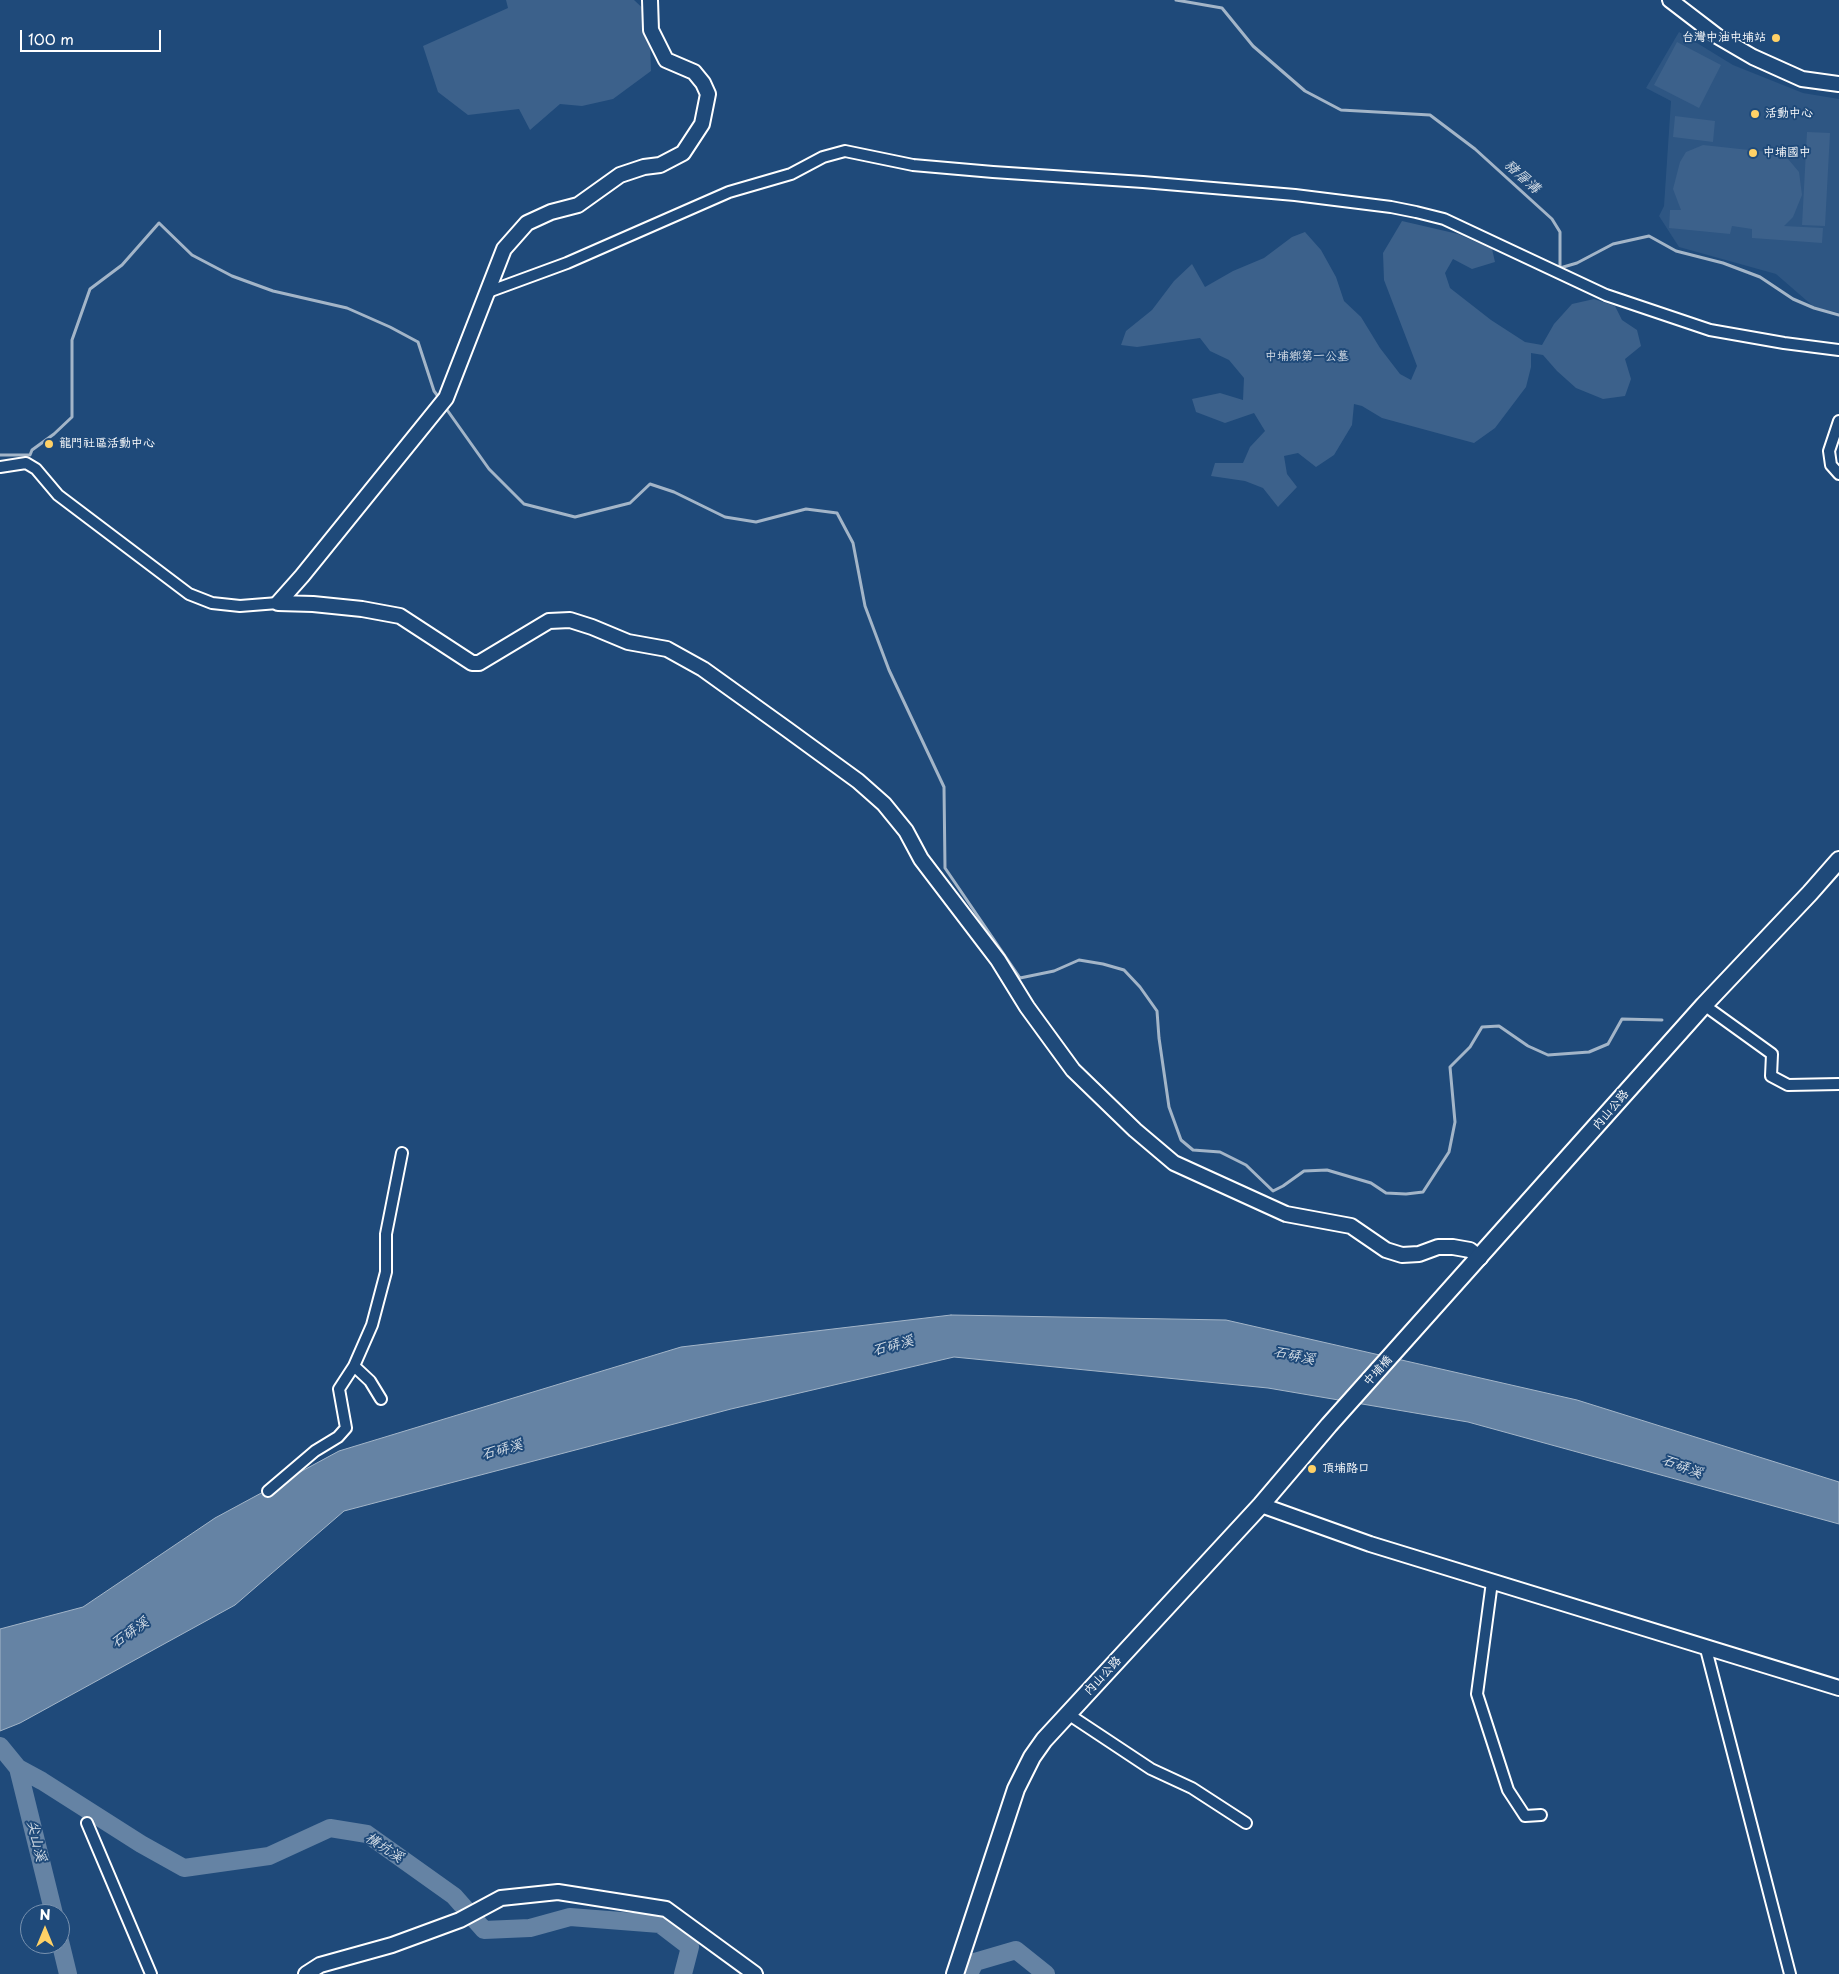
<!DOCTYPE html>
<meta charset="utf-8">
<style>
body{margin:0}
#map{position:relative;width:1839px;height:1974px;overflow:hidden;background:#1f4a7a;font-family:"Playpen Sans",sans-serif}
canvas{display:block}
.north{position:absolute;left:20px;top:1904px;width:50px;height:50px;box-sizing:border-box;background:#1f4a7a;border:1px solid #7992af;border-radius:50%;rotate:0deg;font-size:14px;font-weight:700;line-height:20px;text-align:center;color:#fff}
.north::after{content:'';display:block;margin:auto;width:18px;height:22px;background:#ffd166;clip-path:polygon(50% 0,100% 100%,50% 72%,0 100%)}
.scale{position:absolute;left:20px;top:30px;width:141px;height:22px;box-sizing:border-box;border:2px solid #fff;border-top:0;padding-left:6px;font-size:15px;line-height:18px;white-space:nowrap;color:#fff;-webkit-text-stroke:4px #1f4a7a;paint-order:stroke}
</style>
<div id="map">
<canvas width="1839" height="1974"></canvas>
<div class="north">N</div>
<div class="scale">100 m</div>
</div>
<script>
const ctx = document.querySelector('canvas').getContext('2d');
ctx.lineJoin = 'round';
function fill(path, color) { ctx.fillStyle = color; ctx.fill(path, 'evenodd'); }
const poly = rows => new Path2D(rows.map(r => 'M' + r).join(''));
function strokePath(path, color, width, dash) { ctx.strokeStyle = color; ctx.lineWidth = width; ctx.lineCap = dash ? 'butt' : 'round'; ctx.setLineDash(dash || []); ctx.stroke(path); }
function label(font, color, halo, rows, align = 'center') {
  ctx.font = font + ' "Playpen Sans","LXGW WenKai TC",sans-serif'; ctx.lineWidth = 4; ctx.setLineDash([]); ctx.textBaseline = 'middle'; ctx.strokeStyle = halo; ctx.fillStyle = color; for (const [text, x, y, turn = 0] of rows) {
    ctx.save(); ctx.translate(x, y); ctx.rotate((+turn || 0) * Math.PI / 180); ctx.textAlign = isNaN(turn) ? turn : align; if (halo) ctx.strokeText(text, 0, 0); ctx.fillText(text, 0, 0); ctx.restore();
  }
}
const built = poly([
 [1679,32,1733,65,1803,93,1839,99,1839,313,1814,307,1776,274,1679,247,1659,216,1664,206,1671,101,1646,88]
]);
const green = poly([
 [506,0,634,0,649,14,651,71,613,99,582,106,560,104,530,130,519,109,468,115,438,92,423,46,508,8],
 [1677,42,1721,65,1699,108,1654,85],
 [1675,116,1715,121,1713,142,1673,137],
 [1807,132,1830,133,1825,226,1802,225],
 [1703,145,1777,153,1788,159,1799,172,1802,195,1793,217,1784,226,1823,228,1822,243,1752,238,1752,229,1732,226,1730,234,1669,228,1670,210,1681,210,1673,189,1680,162,1686,152],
 [1402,221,1458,234,1492,249,1495,262,1472,269,1453,259,1445,273,1450,288,1491,320,1525,342,1542,345,1554,324,1572,304,1594,299,1615,306,1622,320,1637,330,1641,346,1625,359,1631,379,1625,396,1603,399,1576,388,1557,371,1543,355,1531,353,1531,367,1526,387,1495,428,1474,443,1382,418,1362,406,1354,404,1352,425,1334,455,1316,467,1298,453,1284,456,1287,474,1297,487,1278,507,1263,488,1245,481,1211,476,1215,463,1243,463,1250,447,1265,431,1254,413,1225,423,1196,412,1192,399,1220,393,1243,400,1244,378,1229,360,1210,351,1200,338,1137,347,1121,345,1126,331,1152,310,1174,281,1192,264,1205,287,1233,271,1264,258,1292,237,1305,232,1321,250,1336,277,1344,301,1361,317,1380,348,1400,374,1411,380,1417,366,1384,280,1383,253]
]);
const water = poly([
 [951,1315,1226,1320,1577,1400,1839,1482,1839,1524,1468,1422,1268,1388,954,1357,731,1409,344,1511,235,1605,20,1723,0,1731,0,1629,83,1607,215,1518,339,1451,681,1347,951,1315]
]);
const stream = poly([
 [1176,0,1222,8,1253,46,1305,91,1341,110,1430,115,1475,149,1552,219,1560,232,1560,268,1577,263,1613,244,1649,236,1676,251,1723,263,1760,277,1793,299,1814,308,1839,315],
 [445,407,489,469,524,504,575,517,630,503,650,484,674,492,725,517,756,522,806,509,837,513,853,543,865,606,889,670,944,787,945,868,1020,978,1054,971,1079,960,1103,964,1124,970,1140,987,1157,1011,1159,1038,1169,1107,1181,1140,1193,1150,1220,1152,1246,1165,1273,1191,1283,1186,1304,1171,1327,1170,1371,1183,1386,1193,1406,1194,1423,1192,1449,1152,1455,1122,1450,1067,1470,1047,1482,1027,1499,1026,1528,1046,1548,1055,1589,1052,1608,1044,1622,1019,1662,1020],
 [0,455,30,455,32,450,54,434,72,417,72,340,90,289,122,265,159,223,192,255,232,276,273,291,347,308,390,327,418,342,434,391,440,399]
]);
const river = poly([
 [0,1746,18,1768,42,1781,141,1844,184,1868,269,1856,330,1828,367,1834,454,1896,484,1930,530,1928,570,1917,660,1924,690,1947,683,1974],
 [18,1768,54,1914],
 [60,1941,68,1974],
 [969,1974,975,1962,1016,1950,1046,1974]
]);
const street = poly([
 [488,292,567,263,729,192,791,174,823,157,845,151,913,165,993,172,1143,182,1295,195,1391,207,1416,212,1444,219,1606,295,1710,330,1784,343,1839,350],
 [1839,421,1829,451,1831,465,1839,474],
 [0,467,26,463,36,469,58,495,189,594,212,603,240,606,278,603],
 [1704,1005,1772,1054,1771,1076,1788,1085,1839,1084],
 [354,1366,370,1381,381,1399],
 [268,1491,315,1451,338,1437,346,1428,339,1389,354,1366,372,1325,386,1272,386,1234,402,1153],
 [1492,1582,1477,1694,1508,1790,1525,1816,1541,1815],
 [1706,1649,1790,1974],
 [1068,1714,1151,1769,1192,1788,1246,1823],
 [87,1823,151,1974]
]);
const secondary = poly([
 [1670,0,1717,36,1753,57,1802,79,1839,84],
 [278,603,313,604,362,609,400,616,472,663,479,663,549,621,570,620,592,627,628,642,667,649,703,669,788,730,858,781,884,804,906,831,921,859,998,960,1027,1007,1073,1070,1135,1130,1174,1163,1286,1214,1351,1226,1386,1250,1402,1255,1419,1254,1438,1247,1453,1247,1470,1250,1480,1258],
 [278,603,302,576,446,398,504,249,527,223,551,212,578,205,620,175,644,167,660,165,683,153,702,124,708,94,703,83,694,72,666,60,651,30,650,0],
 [1261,1505,1370,1544,1839,1688],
 [306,1974,320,1965,392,1945,460,1920,501,1898,558,1892,666,1909,755,1974]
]);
const primary = poly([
 [955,1974,1016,1789,1032,1757,1044,1740,1261,1505,1329,1425,1704,1005,1810,893,1839,860]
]);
const markers = [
 [1776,38,5,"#ffd166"],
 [1755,114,5,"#ffd166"],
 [1753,153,5,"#ffd166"],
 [49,444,5,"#ffd166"],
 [1312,1469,5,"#ffd166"]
];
const poiNames = [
 ["台灣中油中埔站",1766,38,"right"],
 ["活動中心",1765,114],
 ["中埔國中",1763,153],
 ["龍門社區活動中心",59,444],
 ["頂埔路口",1322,1469]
];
const parkNames = [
 ["中埔鄉第一公墓",1307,357]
];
const streetNames = [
 ["內山公路",1611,1110,-49],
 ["中埔橋",1378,1371,-48],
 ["內山公路",1103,1676,-47]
];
const waterNames = [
 ["豬屠溝",1522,177,42],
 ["石硦溪",893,1346,-15],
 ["石硦溪",1294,1356,12],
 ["石硦溪",502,1450,-15],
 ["石硦溪",1682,1467,21],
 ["石硦溪",130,1633,-35],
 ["尖山溪",36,1841,76],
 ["橫坑溪",384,1848,33]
];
fill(built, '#2e5683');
fill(green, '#3c618b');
fill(water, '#6583a4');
strokePath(water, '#a3b5c8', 1);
strokePath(stream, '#a3b5c8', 3);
strokePath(river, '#6583a4', 18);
strokePath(street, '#fff', 14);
strokePath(secondary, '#fff', 18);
strokePath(primary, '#fff', 20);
strokePath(street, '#1f4a7a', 10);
strokePath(secondary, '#1f4a7a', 14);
strokePath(primary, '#1f4a7a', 16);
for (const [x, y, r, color] of markers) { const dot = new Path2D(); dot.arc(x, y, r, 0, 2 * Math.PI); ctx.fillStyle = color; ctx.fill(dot); strokePath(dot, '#1f4a7a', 2); }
label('12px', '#fff', '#1f4a7a', poiNames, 'left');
label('12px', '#d8dfe8', '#1f4a7a', parkNames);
label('12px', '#fff', '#1f4a7a', streetNames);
label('italic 14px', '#d8e0e8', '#1f4a7a', waterNames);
</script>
